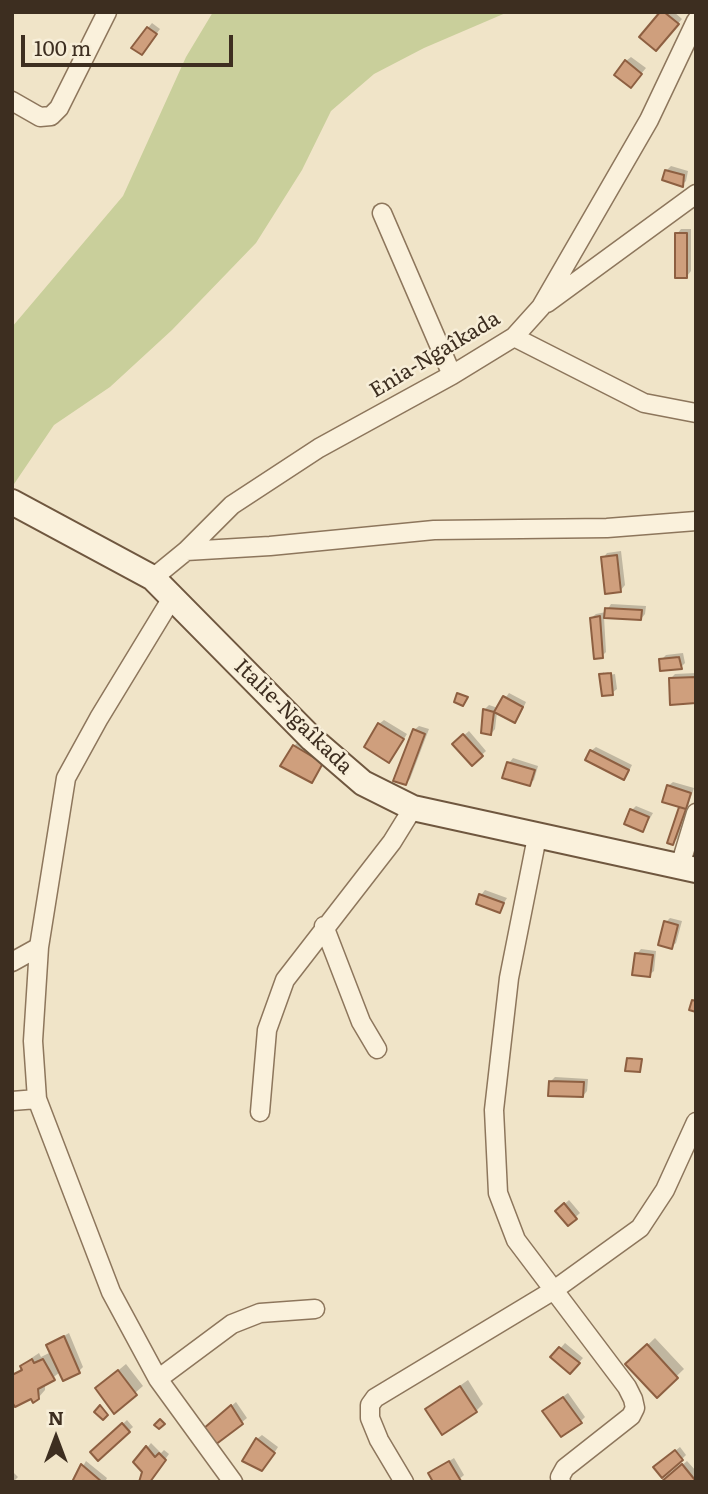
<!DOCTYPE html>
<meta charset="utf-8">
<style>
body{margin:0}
#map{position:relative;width:708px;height:1494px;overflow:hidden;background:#f0e4c8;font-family:Literata,serif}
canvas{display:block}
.frame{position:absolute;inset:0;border:14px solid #3d2e20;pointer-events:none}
.north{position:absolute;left:21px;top:1403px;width:70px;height:70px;-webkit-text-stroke:5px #f7eed8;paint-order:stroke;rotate:0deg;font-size:19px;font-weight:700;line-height:28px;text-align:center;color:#3d2e20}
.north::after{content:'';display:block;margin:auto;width:24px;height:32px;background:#3d2e20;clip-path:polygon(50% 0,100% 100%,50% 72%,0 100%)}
.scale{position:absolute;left:21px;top:35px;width:212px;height:32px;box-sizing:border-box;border:4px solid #3d2e20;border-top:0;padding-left:9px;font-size:21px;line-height:24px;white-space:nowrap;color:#3d2e20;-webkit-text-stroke:5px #f7eed8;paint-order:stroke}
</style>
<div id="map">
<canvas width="708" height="1494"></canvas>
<div class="frame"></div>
<div class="north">N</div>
<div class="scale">100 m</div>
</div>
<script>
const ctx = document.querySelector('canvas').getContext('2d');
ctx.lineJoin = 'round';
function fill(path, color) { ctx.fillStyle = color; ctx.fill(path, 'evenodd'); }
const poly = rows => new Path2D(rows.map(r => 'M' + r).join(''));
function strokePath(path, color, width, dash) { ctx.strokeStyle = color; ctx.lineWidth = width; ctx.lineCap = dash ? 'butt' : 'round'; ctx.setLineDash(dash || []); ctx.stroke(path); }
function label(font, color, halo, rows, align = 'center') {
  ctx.font = font + ' Literata,serif'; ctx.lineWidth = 5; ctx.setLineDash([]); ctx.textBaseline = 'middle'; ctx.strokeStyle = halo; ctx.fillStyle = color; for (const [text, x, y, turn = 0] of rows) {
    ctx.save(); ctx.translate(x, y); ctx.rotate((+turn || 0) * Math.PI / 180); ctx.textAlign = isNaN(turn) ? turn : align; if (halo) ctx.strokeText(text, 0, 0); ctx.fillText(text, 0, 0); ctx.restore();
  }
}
const green = poly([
 [213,12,508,12,424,48,374,74,331,111,302,170,256,243,172,330,110,387,54,425,12,487,12,327,123,196,186,57]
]);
const shadow = poly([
 [662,12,674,12,682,19,660,44],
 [152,23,160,29,146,48,148,28],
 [631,57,646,68,635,81,626,61],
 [671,166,688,171,686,181,682,185,665,179,667,170],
 [681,229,691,229,691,271,687,276,677,234],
 [621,551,625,585,621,590,603,558,607,553],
 [611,604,646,606,645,614,641,619,604,617,606,652,602,656,591,618,596,614,606,612],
 [683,653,685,663,681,667,661,660,666,655],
 [604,672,604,676,615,674,617,689,612,693,601,675],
 [696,673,696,701,670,679,675,674],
 [509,693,526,702,519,717,514,721,497,712,495,729,491,734,483,732,485,709,489,705,498,708],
 [384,720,407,734,393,756,379,724],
 [419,726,429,729,410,779,406,783,414,730],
 [469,731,486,751,472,764,454,744],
 [298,742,326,758,312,781,294,746],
 [596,747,632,765,628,773,623,777,591,751],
 [513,758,538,766,534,780,529,784,509,763],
 [673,782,694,788,677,839,672,843,669,842,682,806,668,786],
 [636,806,653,813,643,830,632,810],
 [485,890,507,898,499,911,481,895],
 [670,918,682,921,676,943,671,947,666,922],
 [641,949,656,951,654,971,649,975,637,954],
 [630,1057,642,1058,639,1071,628,1058],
 [555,1077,588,1079,587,1091,583,1096,550,1082],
 [569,1200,580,1213,568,1224,557,1211],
 [69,1333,83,1367,79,1371,60,1372,45,1384,45,1390,38,1398,14,1376,30,1359,39,1353,41,1357,51,1352,48,1345],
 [655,1338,684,1369,657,1395,628,1364],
 [565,1343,583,1358,570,1372,553,1357],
 [126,1364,143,1386,114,1411,97,1388],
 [468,1380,483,1404,476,1411,427,1409],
 [568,1393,585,1417,581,1421,549,1407],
 [236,1402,247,1418,216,1443,209,1425],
 [127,1420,133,1427,98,1458,93,1452],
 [262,1435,278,1447,267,1464,257,1439],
 [151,1443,161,1453,164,1450,169,1454,149,1482,145,1471,136,1462],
 [680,1447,686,1455,682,1459,660,1463],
 [454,1458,464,1475,456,1482,435,1482,430,1473],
 [86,1461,107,1478,105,1482,74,1482],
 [687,1461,696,1471,696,1478,691,1482,668,1477],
 [12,1471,18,1477,13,1482,12,1482]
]);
const building = poly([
 [660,12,664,12,679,24,656,51,639,37,660,12],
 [147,27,157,34,142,55,131,48,147,27],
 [625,60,642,74,631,88,614,75,625,60],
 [665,170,684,175,683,187,662,180,665,170],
 [675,233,687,233,687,278,675,278,675,233],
 [617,555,621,592,605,594,601,557,617,555],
 [605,608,642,610,641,620,604,618,605,608],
 [600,616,603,658,594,659,590,618,600,616],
 [679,657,682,669,660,671,659,659,679,657],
 [611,673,613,695,602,696,599,674,611,673],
 [696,677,696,703,670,705,669,678,696,677],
 [457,693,468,697,463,706,454,702,457,693],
 [503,696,523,707,515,723,494,712,503,696],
 [483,709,494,712,491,735,481,733,483,709],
 [378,723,404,739,389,763,364,747,378,723],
 [413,729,425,734,406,785,393,781,413,729],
 [463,734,483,756,472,766,452,744,463,734],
 [293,745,323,763,312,783,280,766,293,745],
 [590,750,629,770,624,780,585,760,590,750],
 [507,762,535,770,530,786,502,778,507,762],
 [667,785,691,793,686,809,662,802,667,785],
 [679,807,686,809,673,845,667,843,679,807],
 [630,809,649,817,643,832,624,824,630,809],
 [479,894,504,903,500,913,476,904,479,894],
 [664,921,678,925,672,949,658,945,664,921],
 [635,953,653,955,650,977,632,975,635,953],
 [692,1000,696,1001,696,1012,689,1010,692,1000],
 [627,1058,642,1059,640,1072,625,1071,627,1058],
 [549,1081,584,1082,583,1097,548,1096,549,1081],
 [564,1203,577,1219,568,1226,555,1211,564,1203],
 [64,1336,80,1373,63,1381,46,1345,64,1336],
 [647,1344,678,1378,657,1398,625,1364,647,1344],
 [559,1347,580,1363,570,1374,550,1357,559,1347],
 [32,1359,34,1363,43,1359,55,1380,38,1389,39,1399,33,1403,31,1399,15,1407,12,1402,12,1375,22,1370,20,1366,32,1359],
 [118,1370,137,1395,114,1414,95,1388,118,1370],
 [460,1386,477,1412,442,1435,425,1409,460,1386],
 [563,1397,582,1423,561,1437,542,1411,563,1397],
 [100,1405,108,1415,103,1420,94,1412,100,1405],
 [231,1405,243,1424,215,1445,203,1429,231,1405],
 [160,1419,165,1424,159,1429,154,1425,160,1419],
 [122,1423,130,1432,98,1461,90,1452,122,1423],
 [256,1438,275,1453,262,1471,242,1461,256,1438],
 [146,1446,155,1457,159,1453,166,1460,150,1482,139,1482,142,1472,133,1462,146,1446],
 [675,1450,683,1460,662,1478,653,1467,675,1450],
 [449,1461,461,1481,433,1482,428,1473,449,1461],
 [81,1464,102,1482,72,1482,81,1464],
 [682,1464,695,1480,694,1482,661,1482,682,1464]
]);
const street = poly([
 [12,101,40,117,51,116,59,108,107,12],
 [382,213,452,375],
 [547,303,696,194],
 [514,337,644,403,696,413],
 [186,551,270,546,434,530,607,528,696,521],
 [153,578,186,551,232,505,319,448,452,375,514,337,541,307,649,120,696,21],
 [172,598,99,718,66,778,39,947,33,1041,37,1099,111,1292,158,1379,233,1482],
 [537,837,509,978,494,1110,498,1193,516,1240,627,1387,633,1399,635,1408,631,1416,565,1468,560,1477,561,1482],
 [680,866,696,813],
 [324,926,361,1022,377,1049],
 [12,962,39,947],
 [12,1101,37,1099],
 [260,1112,267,1030,285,980,392,842,413,808],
 [158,1379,232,1324,260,1313,315,1309],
 [404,1482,379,1440,370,1418,370,1405,375,1398,554,1290,640,1228,665,1190,696,1122]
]);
const secondary = poly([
 [12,502,153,578,312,739,363,783,413,808,696,870]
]);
const streetNames = [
 ["Enia-Ngaîkada",435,355,-31],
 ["Italie-Ngaîkada",293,717,44]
];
fill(green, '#c9cf9b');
fill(shadow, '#0003');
fill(building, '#cf9f7d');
strokePath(building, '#8d5f41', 2);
strokePath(street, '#8d765c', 21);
strokePath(secondary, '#6f573f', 28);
strokePath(street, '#faf1dc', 18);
strokePath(secondary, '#faf1dc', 24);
label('21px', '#3d2e20', '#f7eed8', streetNames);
</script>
